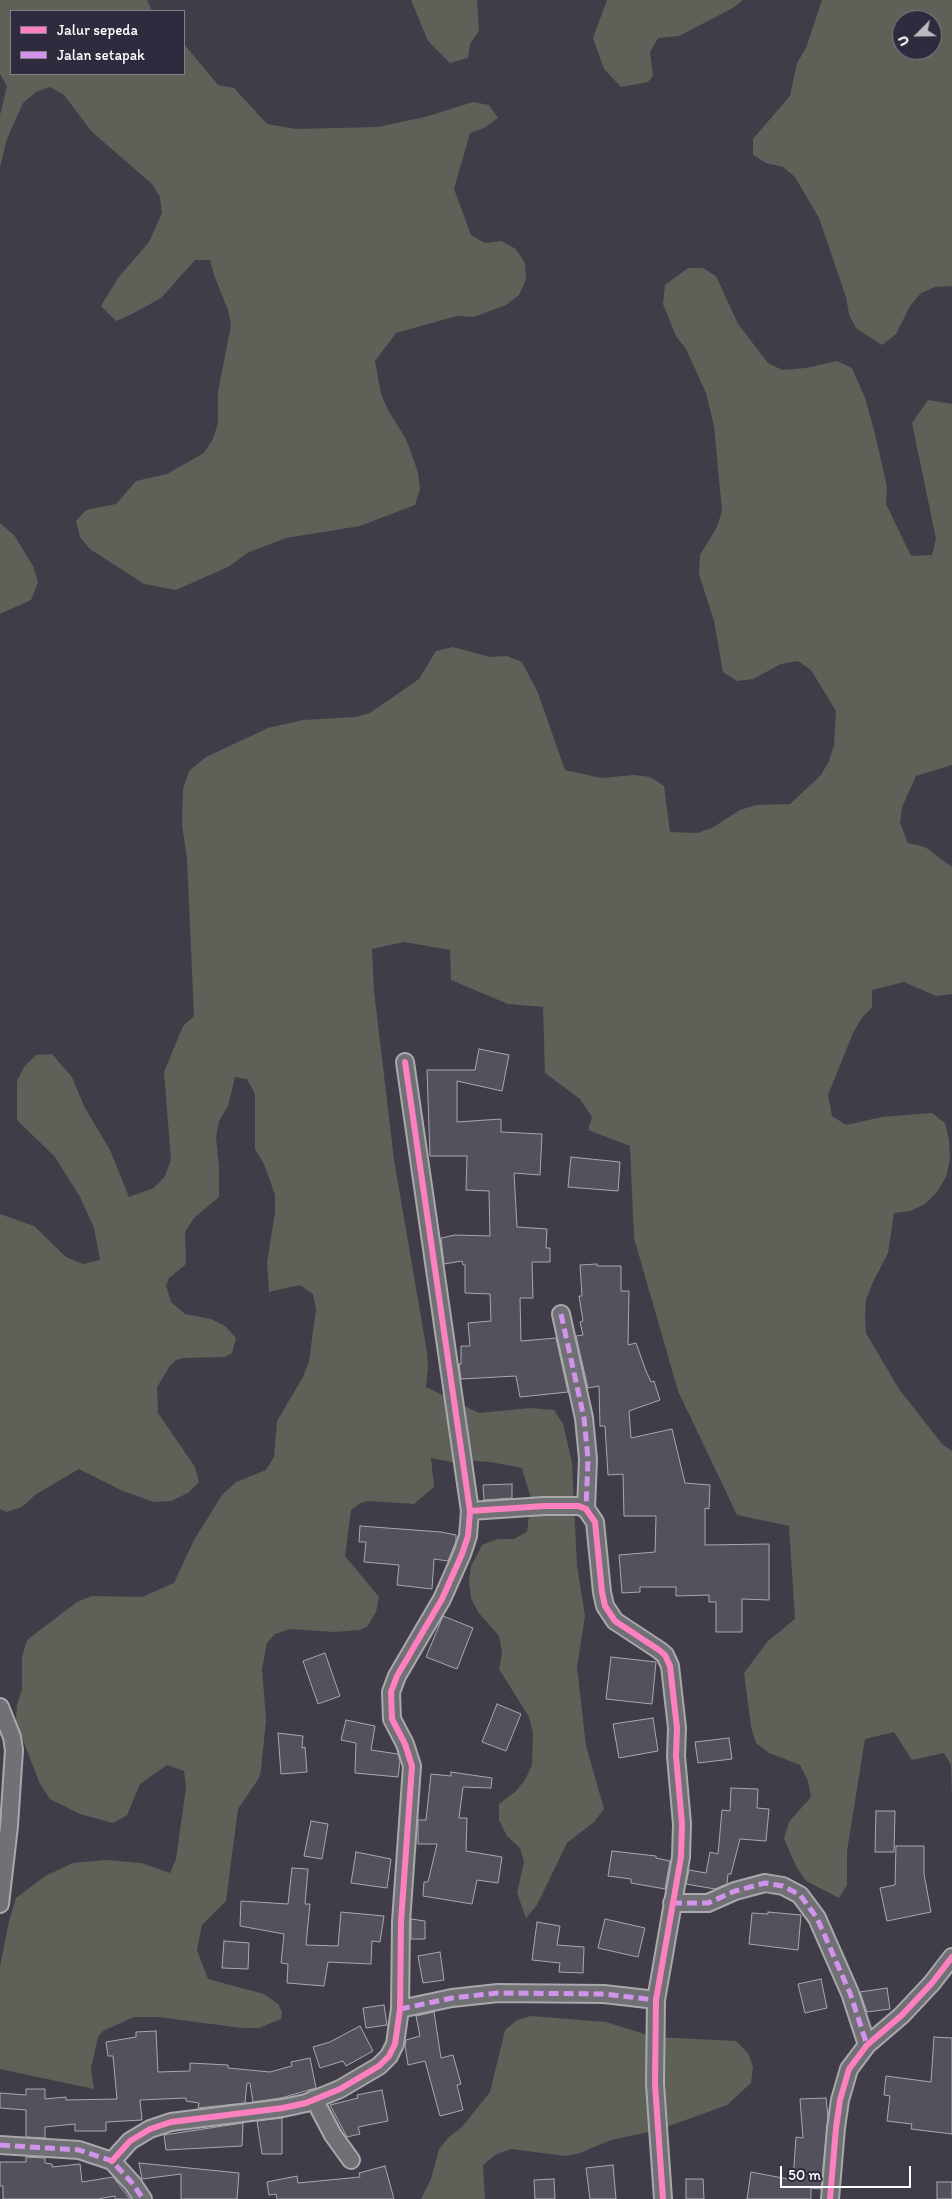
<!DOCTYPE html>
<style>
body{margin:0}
#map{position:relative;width:952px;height:2199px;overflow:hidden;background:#403d49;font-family:Itim,sans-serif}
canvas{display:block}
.legend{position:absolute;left:10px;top:10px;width:175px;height:65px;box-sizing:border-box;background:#2f2a3d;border:1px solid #827f8b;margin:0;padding:6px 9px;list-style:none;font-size:15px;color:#fff}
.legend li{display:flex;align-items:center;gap:10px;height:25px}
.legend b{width:25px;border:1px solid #827f8b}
.north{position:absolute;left:892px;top:10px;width:50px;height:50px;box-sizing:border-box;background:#2f2a3d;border:1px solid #827f8b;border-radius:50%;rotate:247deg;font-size:14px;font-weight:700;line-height:20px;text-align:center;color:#fff}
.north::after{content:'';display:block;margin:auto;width:18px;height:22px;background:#bcbbbf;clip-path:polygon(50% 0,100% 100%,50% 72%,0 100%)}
.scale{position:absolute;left:780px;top:2166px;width:131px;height:22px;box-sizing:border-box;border:2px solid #fff;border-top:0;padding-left:6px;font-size:15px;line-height:18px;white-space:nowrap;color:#fff;-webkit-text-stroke:4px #2f2a3d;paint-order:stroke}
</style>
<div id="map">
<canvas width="952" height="2199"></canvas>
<ul class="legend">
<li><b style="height:6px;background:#ff80c0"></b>Jalur sepeda</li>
<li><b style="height:6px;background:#d193ec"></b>Jalan setapak</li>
</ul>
<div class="north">U</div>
<div class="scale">50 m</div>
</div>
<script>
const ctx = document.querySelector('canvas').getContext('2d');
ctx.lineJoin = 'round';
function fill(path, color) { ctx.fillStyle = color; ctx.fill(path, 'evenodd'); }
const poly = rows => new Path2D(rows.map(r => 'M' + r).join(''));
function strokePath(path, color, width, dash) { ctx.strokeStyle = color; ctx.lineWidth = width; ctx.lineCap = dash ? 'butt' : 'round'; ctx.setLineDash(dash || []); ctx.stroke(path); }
const green = poly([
 [0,0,147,0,152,11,11,11,11,74,184,74,184,44,218,85,234,88,267,124,296,129,378,127,425,117,473,102,489,105,498,118,484,128,470,133,454,189,471,235,485,243,501,241,516,249,525,263,526,280,519,295,506,305,474,317,457,316,396,333,375,361,381,394,388,410,406,439,418,472,420,489,415,505,360,526,286,538,249,552,228,567,176,590,144,584,90,549,80,537,76,521,86,510,116,504,136,481,167,474,204,453,213,439,218,423,218,392,231,325,228,310,214,275,210,260,195,260,161,298,132,314,116,321,101,306,118,278,149,242,162,213,160,197,152,184,92,132,64,95,50,87,36,92,23,103,7,139,0,167,0,115,7,86,0,74],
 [411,0,477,0,479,31,470,44,468,58,450,63,428,41],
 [607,0,743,0,733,8,679,36,658,38,650,52,653,76,648,82,621,87,604,69,593,38],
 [822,0,952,0,952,286,935,287,921,293,910,306,896,334,882,345,856,328,849,314,846,297,819,218,795,177,783,167,766,163,753,155,753,139,790,96,797,63,806,48],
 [902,20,932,20,932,50,902,50],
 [688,268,703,268,716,276,738,324,768,363,782,370,806,368,837,361,852,368,865,398,875,434,887,487,886,504,911,556,932,555,936,539,912,423,928,400,952,404,952,765,916,776,902,807,900,823,908,843,925,847,952,867,952,994,936,996,904,982,872,990,872,1007,861,1019,853,1033,828,1095,832,1116,846,1125,882,1117,932,1113,945,1123,949,1139,950,1160,946,1177,937,1192,925,1204,910,1211,894,1213,888,1253,872,1284,866,1300,865,1318,866,1333,899,1389,942,1444,952,1451,952,1800,951,1765,944,1753,912,1760,894,1732,865,1739,847,1851,847,1885,839,1898,806,1881,797,1868,784,1839,789,1822,811,1797,808,1781,800,1765,769,1753,756,1743,751,1727,744,1673,768,1641,795,1619,789,1526,737,1515,678,1391,634,1238,630,1146,588,1130,592,1117,580,1099,545,1073,543,1007,508,1004,451,980,450,950,404,942,372,949,374,991,394,1160,427,1352,428,1368,426,1387,479,1413,530,1408,554,1410,563,1424,572,1462,577,1566,585,1616,577,1667,586,1746,604,1809,594,1822,567,1843,537,1905,526,1918,517,1893,524,1862,520,1848,507,1836,499,1820,499,1804,515,1792,525,1780,532,1765,533,1733,529,1717,499,1669,502,1653,499,1636,478,1612,471,1598,469,1582,471,1566,482,1545,498,1539,514,1539,527,1532,531,1499,522,1468,490,1462,473,1461,456,1463,431,1458,434,1487,414,1504,369,1501,361,1503,351,1510,345,1556,379,1597,376,1612,367,1627,360,1630,334,1632,290,1629,275,1634,267,1643,262,1669,266,1720,261,1770,259,1778,238,1809,226,1901,202,1925,197,1950,208,1979,264,1994,278,2004,282,2012,281,2019,259,2028,242,2028,158,2017,134,2017,103,2031,98,2037,91,2068,94,2089,0,2069,0,1966,9,1921,16,1898,45,1876,73,1863,106,1860,141,1863,170,1873,176,1859,186,1788,184,1771,167,1765,140,1784,127,1815,113,1823,80,1814,50,1799,40,1784,16,1722,17,1705,22,1689,22,1657,27,1640,77,1602,92,1596,142,1597,174,1583,194,1540,222,1495,236,1482,266,1470,274,1457,277,1421,303,1377,309,1361,316,1309,313,1294,300,1285,269,1292,267,1263,275,1212,275,1195,264,1164,255,1149,255,1094,247,1079,235,1077,228,1106,219,1121,216,1137,219,1168,219,1197,194,1218,185,1232,186,1264,169,1278,166,1286,171,1302,185,1314,211,1319,225,1326,236,1338,232,1353,225,1357,184,1358,176,1360,170,1366,157,1387,158,1413,195,1467,199,1482,188,1493,171,1501,154,1502,123,1491,79,1469,35,1495,22,1507,7,1512,0,1509,0,1214,34,1226,66,1257,83,1264,100,1260,94,1228,80,1197,55,1157,17,1120,17,1081,24,1067,36,1055,52,1054,72,1077,85,1108,110,1150,129,1197,154,1188,165,1176,171,1160,164,1072,183,1026,194,1016,187,859,182,825,183,789,189,771,206,757,268,728,303,720,355,717,370,713,419,679,436,651,453,647,490,657,507,656,522,662,538,693,565,770,601,778,634,775,650,777,664,786,670,832,697,833,712,828,740,810,756,805,790,804,821,775,829,761,834,745,836,711,811,670,798,661,781,664,753,679,737,681,723,672,714,621,699,574,700,555,717,527,722,511,714,426,706,393,686,349,676,336,663,304,665,285],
 [0,523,14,535,33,566,38,582,31,600,0,614],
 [531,2016,606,2022,654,2037,736,2041,748,2053,753,2067,751,2083,727,2105,658,2130,611,2140,580,2153,565,2156,511,2149,495,2155,483,2165,485,2199,421,2199,431,2179,439,2149,449,2137,462,2127,490,2092,505,2030,517,2020]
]);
const building = poly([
 [479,1049,509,1055,502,1091,457,1081,457,1122,501,1119,501,1132,542,1134,540,1175,514,1173,517,1227,547,1229,546,1248,550,1248,550,1262,532,1262,533,1298,520,1298,521,1341,556,1338,568,1392,520,1397,516,1376,461,1379,459,1364,461,1364,461,1346,470,1346,468,1323,491,1321,490,1294,465,1293,465,1265,463,1265,462,1261,444,1264,441,1238,455,1235,490,1236,489,1191,466,1190,467,1156,430,1156,427,1070,475,1070,479,1049],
 [571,1157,620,1162,618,1191,568,1187,571,1157],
 [597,1264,597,1266,621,1266,621,1291,629,1291,628,1345,636,1343,646,1371,651,1382,654,1381,660,1400,629,1411,631,1438,672,1429,685,1483,710,1485,709,1509,705,1508,705,1545,769,1544,769,1600,742,1599,742,1632,716,1632,716,1602,709,1602,709,1595,676,1596,676,1587,640,1587,640,1592,622,1593,619,1555,655,1552,656,1516,624,1516,623,1474,608,1475,605,1426,600,1426,599,1386,588,1388,576,1336,583,1335,580,1322,583,1321,579,1296,582,1296,580,1265,597,1264],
 [512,1484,512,1498,484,1500,483,1485,512,1484],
 [360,1526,441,1532,456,1535,456,1541,448,1561,434,1559,432,1589,397,1585,399,1565,364,1562,366,1542,359,1542,360,1526],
 [443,1616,473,1628,457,1669,426,1657,443,1616],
 [325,1653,340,1696,318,1704,303,1661,325,1653],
 [611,1657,656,1662,652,1704,606,1699,611,1657],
 [497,1704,521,1714,506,1751,482,1742,497,1704],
 [653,1718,658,1751,619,1758,613,1724,653,1718],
 [346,1720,375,1726,371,1750,398,1754,400,1761,398,1777,355,1773,356,1743,341,1740,346,1720],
 [278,1733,303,1736,302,1748,305,1747,307,1772,281,1774,278,1733],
 [729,1738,732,1759,698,1763,695,1742,729,1738],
 [451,1772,492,1778,491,1788,463,1787,459,1818,467,1818,466,1851,502,1857,498,1883,477,1880,472,1904,423,1896,424,1882,428,1882,437,1844,418,1844,418,1820,426,1820,431,1774,451,1776,451,1772],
 [731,1788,758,1789,757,1808,769,1809,766,1841,740,1839,731,1874,728,1874,727,1884,715,1889,686,1884,689,1870,706,1873,710,1852,718,1854,722,1810,730,1811,731,1788],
 [876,1811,895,1811,894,1852,875,1852,876,1811],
 [311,1821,328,1824,322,1859,304,1856,311,1821],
 [896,1846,924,1846,924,1874,931,1912,887,1921,880,1888,895,1885,896,1846],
 [612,1851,656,1856,656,1858,670,1861,665,1889,631,1883,631,1879,608,1876,612,1851],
 [356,1852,391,1859,387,1888,351,1883,356,1852],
 [292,1868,308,1869,305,1904,310,1904,306,1945,338,1946,341,1912,384,1916,380,1942,372,1941,371,1964,328,1962,324,1986,287,1983,288,1964,281,1963,284,1934,240,1926,241,1901,288,1904,292,1868],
 [768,1912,801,1915,798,1950,749,1944,752,1913,768,1914,768,1912],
 [411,1919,425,1921,425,1939,411,1939,411,1919],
 [605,1919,645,1928,638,1957,598,1948,605,1919],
 [537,1922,560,1926,557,1945,584,1947,583,1973,559,1972,560,1963,532,1960,537,1922],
 [224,1941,249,1943,248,1969,222,1968,224,1941],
 [440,1952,444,1980,423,1983,418,1956,440,1952],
 [821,1979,827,2008,805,2013,798,1984,821,1979],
 [887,1988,890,2009,867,2012,860,1992,887,1988],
 [384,2005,387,2025,366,2028,363,2008,384,2005],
 [434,2012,441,2058,453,2055,461,2084,457,2085,463,2110,440,2116,425,2061,408,2065,405,2045,406,2040,420,2036,416,2016,434,2012],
 [360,2026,373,2051,346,2066,343,2061,320,2068,313,2047,330,2042,360,2026],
 [156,2031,158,2072,190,2071,190,2063,228,2065,228,2068,270,2072,292,2066,291,2062,310,2058,316,2088,281,2098,253,2102,250,2083,247,2083,245,2103,198,2108,199,2103,186,2101,186,2098,140,2100,142,2120,106,2122,106,2131,75,2131,75,2124,45,2127,45,2138,26,2137,26,2110,0,2108,0,2093,26,2095,26,2089,45,2089,45,2099,66,2097,66,2100,117,2099,113,2056,108,2056,106,2042,136,2037,136,2032,156,2031],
 [934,2037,952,2038,952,2134,911,2129,912,2124,887,2121,890,2096,884,2095,886,2076,931,2082,934,2037],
 [382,2090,388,2121,358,2127,360,2134,347,2137,330,2105,358,2098,357,2095,382,2090],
 [826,2098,828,2117,821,2189,811,2188,811,2199,747,2199,751,2172,793,2180,796,2137,803,2138,800,2099,826,2098],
 [282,2118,282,2154,262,2154,257,2121,282,2118],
 [243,2123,242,2146,166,2150,164,2135,243,2123],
 [26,2157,45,2158,45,2163,52,2164,52,2167,80,2164,82,2182,113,2177,130,2199,115,2199,115,2196,98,2199,3,2199,3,2186,0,2186,0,2162,26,2162,26,2157],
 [139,2163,239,2173,237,2199,181,2199,181,2174,142,2179,139,2163],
 [613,2165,616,2199,590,2199,586,2168,613,2165],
 [385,2166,394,2199,277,2199,276,2194,269,2195,267,2182,297,2176,298,2183,360,2177,359,2173,385,2166],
 [554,2179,555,2199,535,2199,534,2180,554,2179],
 [686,2179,703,2179,704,2199,686,2199,686,2179],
 [937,2182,952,2182,952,2199,937,2199,937,2182]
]);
const minor = poly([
 [561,1314,584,1418,588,1459,586,1509],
 [470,1511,544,1506,579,1506,586,1509,595,1522,602,1592,605,1606,615,1621,659,1650,665,1655,670,1666,677,1728,676,1756,682,1824,681,1857,656,2000,655,2084,663,2199],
 [0,1707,12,1737,14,1750,9,1826,0,1904],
 [672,1903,708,1903,735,1891,765,1883,783,1886,800,1895,817,1918,850,1993,867,2045],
 [400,2009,452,1998,498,1993,604,1994,656,2000],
 [314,2099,333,2135,351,2160],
 [0,2145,79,2150,112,2161,133,2184,143,2199],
 [112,2161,130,2141,150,2129,171,2122,283,2108,306,2103,340,2089,379,2066,389,2056,395,2044,400,2009,401,1922,412,1766,405,1744,392,1719,391,1692,397,1676,442,1599,462,1554,468,1536,470,1511,405,1062],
 [830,2199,836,2128,840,2100,849,2069,867,2045,902,2015,932,1983,952,1957]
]);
const quiet = poly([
 [561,1314,584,1418,588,1459,586,1509],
 [672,1903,708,1903,735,1891,765,1883,783,1886,800,1895,817,1918,850,1993,867,2045],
 [400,2009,452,1998,498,1993,604,1994,656,2000],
 [0,2145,79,2150,112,2161,133,2184,143,2199]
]);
const cycleway = poly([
 [470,1511,544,1506,579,1506,586,1509,595,1522,602,1592,605,1606,615,1621,659,1650,665,1655,670,1666,677,1728,676,1756,682,1824,681,1857,656,2000,655,2084,663,2199],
 [112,2161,130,2141,150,2129,171,2122,283,2108,306,2103,340,2089,379,2066,389,2056,395,2044,400,2009,401,1922,412,1766,405,1744,392,1719,391,1692,397,1676,442,1599,462,1554,468,1536,470,1511,405,1062],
 [830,2199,836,2128,840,2100,849,2069,867,2045,902,2015,932,1983,952,1957]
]);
fill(green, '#5d6157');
fill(building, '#53515c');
strokePath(building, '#a9a8ad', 1);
strokePath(minor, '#a9a8ad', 20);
strokePath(minor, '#717075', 16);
strokePath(quiet, '#d193ec', 5, [10, 5]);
strokePath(cycleway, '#ff80c0', 6);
</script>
